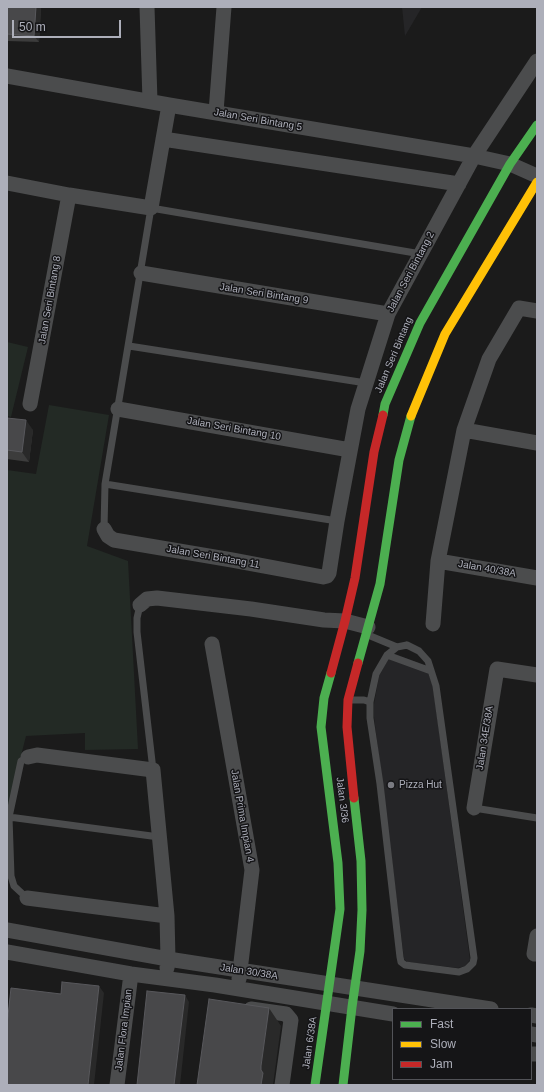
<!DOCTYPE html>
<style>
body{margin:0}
#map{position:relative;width:544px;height:1092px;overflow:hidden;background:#1b1b1b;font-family:Helvetica,sans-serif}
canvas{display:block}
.frame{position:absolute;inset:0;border:8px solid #adafba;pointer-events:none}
.legend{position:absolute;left:392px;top:1008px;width:140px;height:72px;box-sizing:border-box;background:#151517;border:1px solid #525358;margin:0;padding:5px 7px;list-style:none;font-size:12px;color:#adafba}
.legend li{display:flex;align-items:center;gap:8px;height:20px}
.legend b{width:20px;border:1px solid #525358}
.scale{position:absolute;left:12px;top:20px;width:109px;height:18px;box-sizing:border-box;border:2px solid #adafba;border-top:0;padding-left:5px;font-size:12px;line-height:14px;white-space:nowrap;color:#adafba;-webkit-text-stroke:3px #151517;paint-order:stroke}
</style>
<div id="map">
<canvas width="544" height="1092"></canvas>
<div class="frame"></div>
<ul class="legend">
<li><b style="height:5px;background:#4caf50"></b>Fast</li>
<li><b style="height:5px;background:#ffc107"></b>Slow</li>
<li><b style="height:5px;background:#c62828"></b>Jam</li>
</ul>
<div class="scale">50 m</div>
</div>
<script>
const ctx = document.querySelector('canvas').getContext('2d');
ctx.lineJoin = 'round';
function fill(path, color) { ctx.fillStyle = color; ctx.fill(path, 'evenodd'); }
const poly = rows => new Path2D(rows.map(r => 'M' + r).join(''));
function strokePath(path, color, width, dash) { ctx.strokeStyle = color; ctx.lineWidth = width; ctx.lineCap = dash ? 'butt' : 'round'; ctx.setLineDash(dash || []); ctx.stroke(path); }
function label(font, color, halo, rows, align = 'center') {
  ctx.font = font + ' Helvetica,sans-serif'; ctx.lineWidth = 3; ctx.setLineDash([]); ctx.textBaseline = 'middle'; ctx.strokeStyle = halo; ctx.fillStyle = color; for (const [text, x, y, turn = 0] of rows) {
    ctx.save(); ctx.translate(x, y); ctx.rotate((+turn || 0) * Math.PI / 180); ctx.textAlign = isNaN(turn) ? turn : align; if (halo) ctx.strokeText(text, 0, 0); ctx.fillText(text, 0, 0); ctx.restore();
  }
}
const built = poly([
 [402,7,422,7,405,36],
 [393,653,426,666,433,686,470,960,465,966,458,968,407,962,404,959,374,717,374,704,379,676,386,663]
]);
const green = poly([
 [7,342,28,347,11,417,7,416],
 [49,405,109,415,87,546,128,561,138,749,85,750,85,733,26,736,7,811,7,470,36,474]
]);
const lane = poly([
 [129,346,366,383],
 [105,484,337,521],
 [104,529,105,484,151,208,421,254],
 [140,605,137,618,137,632,153,770],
 [368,635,397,647],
 [407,645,419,651,428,661,436,686,474,958,473,963,467,969,459,972,405,965,401,962,400,957,380,784,370,718,370,702,376,674,387,655,397,647,407,645],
 [387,655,431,671],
 [350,700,364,700,370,702],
 [474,808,537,818],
 [9,817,159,837],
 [27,898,14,886,11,876,9,817,21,761,28,757]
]);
const street = poly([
 [147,7,150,101],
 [7,76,169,105,474,156,510,164,537,176],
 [216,112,224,7],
 [163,139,459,184],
 [7,183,69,195,151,208,169,105],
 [141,273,388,314],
 [30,404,69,195],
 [118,409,350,450],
 [464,430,537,443],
 [104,529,108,536,114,540,232,560,323,577,327,576,329,573,337,521,358,409,388,314,474,156,537,61],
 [438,561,537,578],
 [140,605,147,599,157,598,251,609,324,620,345,621,368,627],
 [433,624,438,561,464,430,489,359,519,308,537,311],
 [212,644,252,870,239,979],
 [28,757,37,755,153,770,167,916,168,959,167,968],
 [474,808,497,669,537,675],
 [27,898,167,916],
 [7,930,168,959,491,1009],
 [537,936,534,954,537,954],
 [7,952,131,974,215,985,393,1014],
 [251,1009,286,1014,291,1020,282,1085],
 [531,1015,537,1016],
 [531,1034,537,1035],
 [531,1054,537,1054],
 [117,1085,131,974]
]);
const fast = poly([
 [383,415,385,404,420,323,510,164,537,125],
 [358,663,380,584,399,460,411,416],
 [315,1085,340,909,338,863,321,727,324,698,331,673],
 [343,1085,352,1007,360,951,362,910,361,861,354,798]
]);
const slow = poly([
 [411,416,445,334,537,182]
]);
const jam = poly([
 [331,673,345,621,355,578,374,452,383,415],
 [354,798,347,727,348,700,358,663]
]);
const wall = poly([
 [7,7,41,7,39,42,7,41],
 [7,418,33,430,29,462,7,459]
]);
const shadedWall = poly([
 [36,7,41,7,39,42,34,36],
 [26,420,33,430,29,462,22,452],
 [99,986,104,993,94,1085,88,1085],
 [185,995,189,1002,180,1085,174,1085],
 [269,1008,281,1026,273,1085,261,1085,261,1066]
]);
const building = poly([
 [7,7,36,7,34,36,7,34,7,7],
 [7,418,26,420,22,452,7,450,7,418],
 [62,982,99,986,88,1085,7,1085,7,1025,11,988,61,994,62,982],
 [147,991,185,995,174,1085,137,1085,147,991],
 [209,999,269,1008,261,1066,261,1070,263,1073,261,1085,197,1085,209,999]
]);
const markers = [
 [391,785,4,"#7a7b82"]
];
const streetNames = [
 ["Jalan Seri Bintang 5",258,120,10],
 ["Jalan Seri Bintang 2",411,272,-62],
 ["Jalan Seri Bintang 9",264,294,9],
 ["Jalan Seri Bintang 8",50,300,-80],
 ["Jalan Seri Bintang",394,355,-67],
 ["Jalan Seri Bintang 10",234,429,10],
 ["Jalan Seri Bintang 11",213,557,10],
 ["Jalan 40/38A",487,569,10],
 ["Jalan 34E/38A",485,738,-81],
 ["Jalan 3/36",342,800,83],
 ["Jalan Prima Impian 4",242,816,80],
 ["Jalan 30/38A",249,972,9],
 ["Jalan Flora Impian",124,1030,-83],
 ["Jalan 6/38A",310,1043,-82]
];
const poiNames = [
 ["Pizza Hut",399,785]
];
fill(built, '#252527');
fill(green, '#232a25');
strokePath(lane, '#4b4c4d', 7);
strokePath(street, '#4b4c4d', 15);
strokePath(fast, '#4caf50', 9);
strokePath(slow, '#ffc107', 9);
strokePath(jam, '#c62828', 9);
fill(wall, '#3c3c3c');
fill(shadedWall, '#292929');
fill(building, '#48484a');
strokePath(building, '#58585c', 1);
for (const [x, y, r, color] of markers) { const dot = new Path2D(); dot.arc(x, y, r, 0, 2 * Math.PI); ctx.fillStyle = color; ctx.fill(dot); strokePath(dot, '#151517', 1.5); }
label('10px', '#adafba', '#151517', streetNames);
label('10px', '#adafba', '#151517', poiNames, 'left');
</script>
